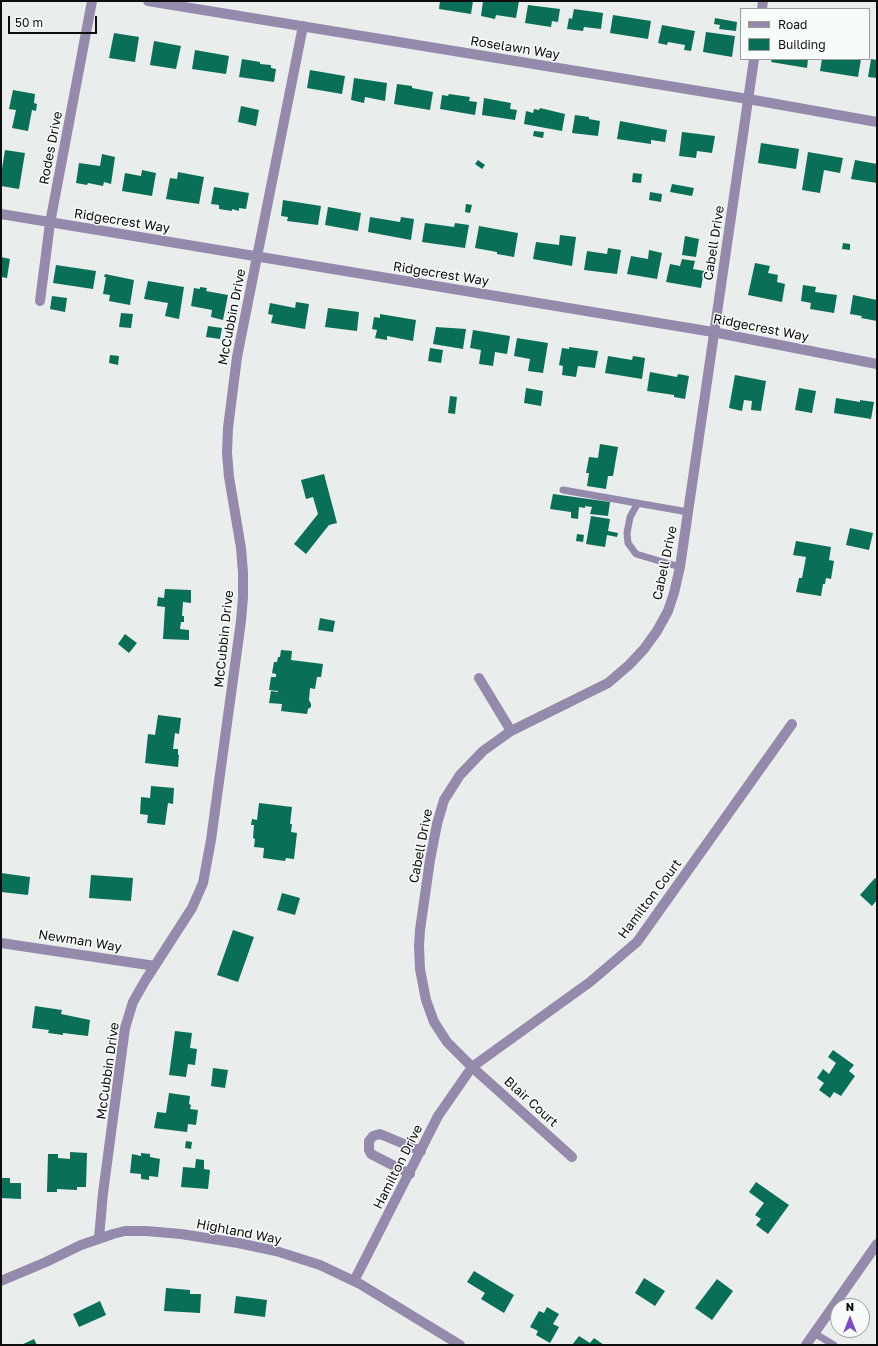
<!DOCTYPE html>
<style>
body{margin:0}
#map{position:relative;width:878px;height:1346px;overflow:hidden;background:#e9eeec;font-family:"Golos Text",sans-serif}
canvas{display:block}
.frame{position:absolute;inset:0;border:2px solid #0d0f0e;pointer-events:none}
.legend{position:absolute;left:740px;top:8px;width:130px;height:52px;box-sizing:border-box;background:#f7fbf9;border:1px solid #999d9b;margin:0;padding:5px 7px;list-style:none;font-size:12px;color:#0d0f0e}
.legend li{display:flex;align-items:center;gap:8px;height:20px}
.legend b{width:20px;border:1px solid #999d9b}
.north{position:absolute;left:830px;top:1298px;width:40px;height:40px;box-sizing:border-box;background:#f7fbf9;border:1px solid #999d9b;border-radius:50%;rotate:0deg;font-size:11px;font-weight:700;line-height:16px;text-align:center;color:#0d0f0e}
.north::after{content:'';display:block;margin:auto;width:14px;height:18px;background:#804cc4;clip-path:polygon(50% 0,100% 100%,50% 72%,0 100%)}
.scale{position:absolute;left:8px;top:16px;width:89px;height:18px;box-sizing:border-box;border:2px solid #0d0f0e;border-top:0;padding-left:5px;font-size:12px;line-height:14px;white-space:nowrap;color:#0d0f0e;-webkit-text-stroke:3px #f7fbf9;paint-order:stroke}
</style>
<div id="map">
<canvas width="878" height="1346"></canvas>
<div class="frame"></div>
<ul class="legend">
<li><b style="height:5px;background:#9589ac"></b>Road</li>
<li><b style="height:11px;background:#0a6f57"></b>Building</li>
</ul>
<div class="north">N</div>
<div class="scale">50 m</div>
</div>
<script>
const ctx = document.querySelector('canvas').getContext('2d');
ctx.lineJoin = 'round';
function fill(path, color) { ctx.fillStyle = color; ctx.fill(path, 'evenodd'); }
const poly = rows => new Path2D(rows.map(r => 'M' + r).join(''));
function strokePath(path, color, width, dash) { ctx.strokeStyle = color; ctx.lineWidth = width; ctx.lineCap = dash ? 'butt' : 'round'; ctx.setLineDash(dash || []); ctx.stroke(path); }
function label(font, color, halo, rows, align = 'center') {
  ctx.font = font + ' "Golos Text",sans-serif'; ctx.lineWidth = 3; ctx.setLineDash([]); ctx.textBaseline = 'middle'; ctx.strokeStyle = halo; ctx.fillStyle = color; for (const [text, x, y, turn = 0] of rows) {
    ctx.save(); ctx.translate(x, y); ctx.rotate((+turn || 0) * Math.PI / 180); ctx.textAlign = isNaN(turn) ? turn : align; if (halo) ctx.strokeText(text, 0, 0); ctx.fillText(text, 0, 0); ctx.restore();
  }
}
const building = poly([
 [440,1,473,1,471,14,439,9],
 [483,1,519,1,516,18,496,15,495,19,481,16],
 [528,5,560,9,558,22,552,21,551,27,525,23],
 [574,9,603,13,601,29,584,27,583,31,567,29,569,18,572,19],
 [613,15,651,21,648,39,610,33],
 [715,18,737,22,736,31,719,29,720,25,714,24],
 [662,25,695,31,691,51,684,50,685,45,668,42,667,45,658,43],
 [706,32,735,36,732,57,703,52],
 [114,33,139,37,135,62,109,58],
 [154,41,181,46,176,69,150,65],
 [195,50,229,56,226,74,192,69],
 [242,59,260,62,260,64,271,65,271,68,276,69,274,82,239,77],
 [772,59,808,59,807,68,771,62],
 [822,59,861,59,858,77,820,71],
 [871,59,877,60,877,78,868,77],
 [310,70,345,76,342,94,307,88],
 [354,78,387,83,385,101,365,97,364,103,351,100],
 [397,84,412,86,412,88,433,92,430,110,394,104],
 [13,90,35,94,34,103,37,104,36,111,32,110,28,131,12,128,16,110,9,109],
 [449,94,470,97,469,101,477,102,475,115,440,109,442,95,448,96],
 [484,98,511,103,510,109,517,110,515,120,482,115],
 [241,106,259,110,256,126,238,122],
 [540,108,565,114,562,131,524,124,526,111,533,113,534,109,539,110],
 [575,115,589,117,589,119,600,121,598,136,572,133],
 [620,121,667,130,665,142,651,140,651,144,617,139],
 [534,131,544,132,543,138,533,136],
 [682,132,715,136,712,153,697,151,696,158,679,156],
 [761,143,799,149,796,169,758,163],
 [5,150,25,153,19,189,1,186,1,175],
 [808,152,843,158,840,173,824,170,820,193,802,190],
 [102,154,115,157,111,184,104,182,103,186,88,183,87,185,76,183,79,163,100,166],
 [478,160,485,165,482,169,475,164],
 [855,160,877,164,877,183,851,179],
 [142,170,156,173,152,196,122,191,125,173,141,176],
 [178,172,204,177,199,204,166,199,170,178,177,179],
 [633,173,642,174,641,183,632,182],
 [672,184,694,188,692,196,670,192],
 [214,187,249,193,246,209,239,208,239,211,232,209,232,211,219,209,219,205,211,204],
 [650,192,662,194,661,202,649,200],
 [283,200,321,206,318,225,287,221,288,217,281,216],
 [466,204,472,205,470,213,465,212],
 [328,207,361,213,358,231,325,225],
 [370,217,400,222,401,217,414,219,411,240,368,232],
 [425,223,454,227,455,223,469,225,465,248,422,242],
 [479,226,518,233,514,257,497,254,497,252,475,248],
 [560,235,576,237,572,266,533,259,536,242,559,245],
 [685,236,699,239,696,257,682,255],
 [843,243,850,244,850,250,842,249],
 [608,248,621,250,617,274,584,270,587,251,607,254],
 [649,250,662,253,657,279,627,274,631,256,648,259],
 [1,257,10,259,7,278,1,277],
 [682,259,695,261,693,269,704,271,701,288,666,282,670,264,680,266],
 [755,263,770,266,768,273,778,275,777,282,785,284,782,302,748,295],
 [56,265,96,271,93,289,53,283],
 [105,274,134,280,130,305,109,301,110,295,103,294,106,277,104,277],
 [148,281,184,287,179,319,165,316,168,303,144,299],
 [803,285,816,287,815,292,837,295,834,313,810,309,811,303,801,301],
 [200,287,207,288,206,291,228,295,223,320,211,317,212,310,191,306,194,288,200,289],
 [853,295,877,300,877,321,861,318,862,316,850,314],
 [52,296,67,298,65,312,50,309],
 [296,302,309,304,305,329,271,323,273,315,268,314,270,303,295,308],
 [328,308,359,312,357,331,325,327],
 [121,313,133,314,131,328,119,327],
 [380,314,416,320,413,341,387,336,387,340,375,338,377,330,372,329,374,317,380,318],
 [208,326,222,328,220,339,206,337],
 [436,327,466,329,463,349,433,344],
 [473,330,510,336,507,354,495,352,493,366,479,364,481,350,470,348],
 [517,338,548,343,543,373,528,371,530,359,514,356],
 [569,347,598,351,595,368,578,366,576,377,562,375,563,366,559,365,562,348,569,349],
 [430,348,443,350,441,363,428,361],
 [110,355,119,356,118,365,109,363],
 [608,356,632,360,633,356,645,358,642,379,605,373],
 [650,372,677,377,678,374,689,376,685,399,674,397,674,395,647,391],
 [735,375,766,381,761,411,751,410,752,401,744,400,742,411,729,408],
 [526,388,543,391,541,406,524,403],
 [799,388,816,391,812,413,795,410],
 [450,396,457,397,455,414,448,413],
 [836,398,860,402,860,400,874,402,871,419,834,413],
 [600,444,618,447,613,476,608,476,606,489,587,486,589,473,586,473,589,457,598,458],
 [324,474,337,523,329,525,306,554,294,544,318,514,313,497,306,499,301,480],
 [553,494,610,502,608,516,590,514,592,507,585,506,585,508,579,507,578,519,571,518,571,512,550,509],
 [591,516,610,519,608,531,618,533,617,537,607,535,605,547,586,544],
 [850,528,873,533,869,550,846,545],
 [577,534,584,535,583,542,576,541],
 [796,541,831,547,829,560,834,561,831,579,826,578,825,584,823,584,821,596,796,592,799,578,802,578,806,557,793,555],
 [165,589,191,590,191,603,183,602,182,616,184,616,184,622,181,622,180,629,189,630,189,640,163,639,165,607,157,606,158,597,164,598],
 [320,618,335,621,333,632,318,630],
 [125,634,137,643,129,653,118,644],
 [281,650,292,651,291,660,323,664,321,677,317,677,315,689,310,688,309,700,311,704,311,707,308,709,307,714,281,711,282,704,269,703,271,691,278,692,278,691,269,690,271,677,276,677,276,674,272,673,274,662,277,662,278,657,280,657],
 [158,715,181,718,179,734,175,733,173,749,178,749,178,755,179,755,178,767,145,763,148,734,155,735],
 [151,786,174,788,173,804,168,803,165,825,147,823,148,815,140,814,141,797,150,798],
 [259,803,292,807,290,824,292,824,291,832,297,833,294,859,286,858,285,861,263,858,264,848,254,847,255,839,253,838,254,825,251,825,252,819,257,820],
 [1,873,30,877,28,895,1,892],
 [91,875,133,878,131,901,89,898],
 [875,878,877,880,877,900,872,906,860,895],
 [282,893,300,898,295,915,277,910],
 [233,930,254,937,238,982,217,975],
 [35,1006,62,1010,61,1014,90,1020,88,1036,63,1033,63,1035,48,1033,49,1030,32,1028],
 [175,1031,192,1033,190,1048,197,1049,195,1065,188,1064,186,1077,169,1075],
 [833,1050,854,1065,849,1071,855,1076,841,1096,834,1092,830,1098,819,1090,824,1083,817,1078,823,1069,829,1074,836,1063,828,1057],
 [213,1068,228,1070,225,1088,211,1086],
 [169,1093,190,1096,189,1104,191,1105,190,1109,198,1110,196,1125,188,1124,187,1132,154,1128,157,1112,166,1113],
 [186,1141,192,1142,191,1149,185,1148],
 [70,1152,87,1153,86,1187,77,1187,77,1190,57,1189,57,1192,47,1192,48,1154,58,1154,58,1158,70,1159],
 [141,1153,150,1154,150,1157,160,1159,158,1177,149,1176,149,1180,141,1179,141,1174,130,1173,132,1154,141,1156],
 [196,1159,204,1160,204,1169,210,1170,208,1189,181,1187,183,1167,195,1168],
 [1,1178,10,1178,10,1183,21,1183,21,1199,1,1198],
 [756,1182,789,1205,768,1234,756,1225,761,1219,755,1215,764,1203,749,1192],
 [474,1271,514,1295,504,1313,481,1299,485,1293,467,1282],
 [644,1278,665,1291,655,1306,635,1293],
 [717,1279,733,1291,712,1320,695,1308],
 [166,1288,190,1290,190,1294,201,1294,200,1313,164,1311],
 [236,1296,267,1300,265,1317,234,1313],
 [100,1301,106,1315,79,1327,73,1314],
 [547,1307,559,1314,553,1324,559,1327,550,1343,536,1335,538,1331,530,1327,539,1311,544,1313],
 [579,1336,590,1343,594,1338,604,1345,572,1345],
 [34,1339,37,1345,21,1345]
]);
const service = poly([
 [563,490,688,512],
 [638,503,630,517,627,533,628,543,636,554,680,567],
 [814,1333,834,1345]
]);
const minor = poly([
 [148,1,748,99,877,122],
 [762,9,763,1],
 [1,214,713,332,877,364],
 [40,301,50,223,92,1],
 [479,678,511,731],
 [1,943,155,966],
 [572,1157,472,1067,447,1042,434,1022,426,1000,420,969,419,946,420,930,430,860,437,824,444,800,460,775,483,751,511,731,608,683,629,665,644,649,657,631,668,611,674,593,680,567,754,59],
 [410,1174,371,1154,369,1150,369,1141,373,1136,380,1134,421,1151],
 [99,1238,103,1193,125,1028,133,1002,145,981,192,908,203,883,211,840,241,621,243,597,243,573,241,548,229,477,227,453,228,428,237,357,303,26],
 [354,1281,438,1116,472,1067,590,982,637,942,792,724]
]);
const tertiary = poly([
 [1,1281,46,1262,81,1245,113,1234,125,1231,146,1231,181,1234,238,1243,276,1251,320,1265,360,1284,460,1345],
 [806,1345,877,1244]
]);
const streetNames = [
 ["Roselawn Way",515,48,9],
 ["Rodes Drive",51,148,-79],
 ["Ridgecrest Way",122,221,9],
 ["Cabell Drive",714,243,-81],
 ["Ridgecrest Way",441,274,9],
 ["McCubbin Drive",232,317,-79],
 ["Ridgecrest Way",761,328,11],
 ["Cabell Drive",665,563,-78],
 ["McCubbin Drive",224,639,-84],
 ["Cabell Drive",421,846,-79],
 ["Hamilton Court",650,899,-53],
 ["Newman Way",80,941,9],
 ["McCubbin Drive",108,1071,-82],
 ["Blair Court",531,1102,42],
 ["Hamilton Drive",398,1167,-63],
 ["Highland Way",239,1232,11]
];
fill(building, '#0a6f57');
strokePath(service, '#9589ac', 7);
strokePath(minor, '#9589ac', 10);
strokePath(tertiary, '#9589ac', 10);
label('13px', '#0d0f0e', '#f7fbf9', streetNames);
</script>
